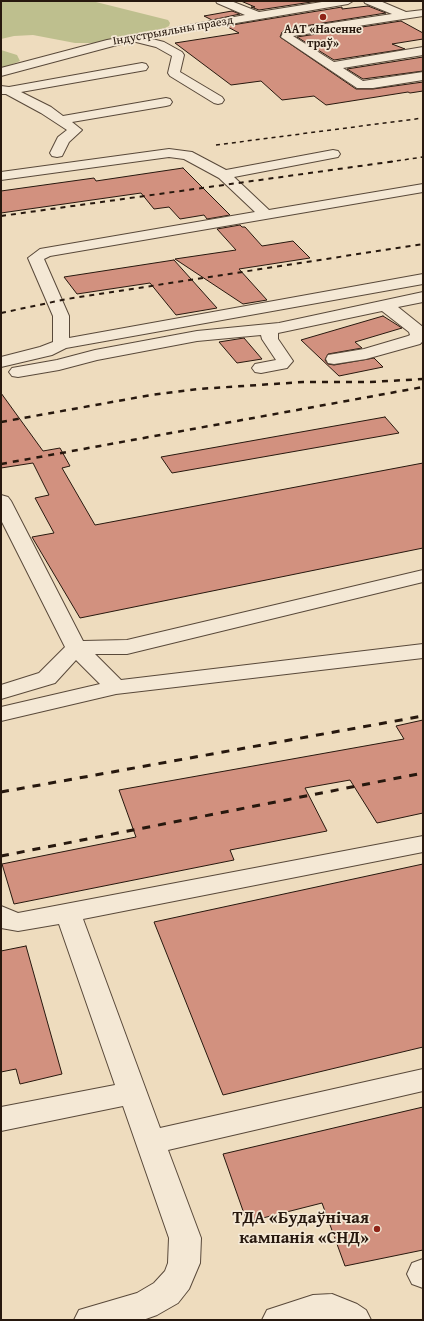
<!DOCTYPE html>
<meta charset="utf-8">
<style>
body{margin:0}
#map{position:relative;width:424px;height:1321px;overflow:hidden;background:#eedcbe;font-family:"Gentium Book Plus",serif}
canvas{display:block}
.frame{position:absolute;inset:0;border:2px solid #27180e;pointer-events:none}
</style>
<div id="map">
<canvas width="424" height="1321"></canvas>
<div class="frame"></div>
</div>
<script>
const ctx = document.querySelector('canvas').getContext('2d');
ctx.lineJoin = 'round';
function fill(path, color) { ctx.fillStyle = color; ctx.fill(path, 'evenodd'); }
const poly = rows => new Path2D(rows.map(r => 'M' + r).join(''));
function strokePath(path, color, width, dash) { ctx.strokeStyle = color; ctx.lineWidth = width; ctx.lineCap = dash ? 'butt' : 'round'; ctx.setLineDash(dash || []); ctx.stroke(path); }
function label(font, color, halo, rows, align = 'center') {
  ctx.font = font + ' "Gentium Book Plus",serif'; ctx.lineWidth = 3.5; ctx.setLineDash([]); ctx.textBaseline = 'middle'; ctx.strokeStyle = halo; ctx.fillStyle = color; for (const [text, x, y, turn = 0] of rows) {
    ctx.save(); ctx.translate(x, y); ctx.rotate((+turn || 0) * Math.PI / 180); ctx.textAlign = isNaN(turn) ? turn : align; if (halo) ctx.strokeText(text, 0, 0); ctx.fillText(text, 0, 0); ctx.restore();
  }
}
const green = poly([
 [1,1,92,1,168,20,170,23,169,26,165,28,96,43,75,43,33,35,14,36,1,39],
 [1,50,17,55,20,61,1,69]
]);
const building = poly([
 [241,1,318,1,259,10,251,7,255,7,241,1],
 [368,6,386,13,298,27,285,30,282,32,280,37,356,89,373,89,423,82,423,91,410,93,408,92,326,105,314,96,282,100,261,81,231,85,175,43,239,33,226,26,342,7,342,9,368,6],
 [232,11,240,14,212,20,204,16,232,11],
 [401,21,423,33,423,39,392,44,405,49,334,60,297,37,401,21],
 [423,57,423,71,363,79,347,69,423,57],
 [183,168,230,215,207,219,204,215,180,219,169,207,154,209,141,193,1,213,1,191,94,178,96,181,183,168],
 [240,225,242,227,245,227,262,246,293,241,310,258,239,269,267,300,243,304,175,259,236,250,217,229,240,225],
 [174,260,217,308,176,315,150,283,77,294,64,277,174,260],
 [383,316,402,328,355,342,362,348,328,354,325,360,328,364,334,365,374,358,383,367,339,376,301,340,383,316],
 [244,338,262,359,237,363,219,342,244,338],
 [1,393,43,451,60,448,70,466,62,468,95,525,423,463,423,548,80,618,32,537,54,533,35,498,49,495,33,463,1,468,1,393],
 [385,417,399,433,172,473,161,457,385,417],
 [423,720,423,813,377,823,350,780,305,788,327,831,230,850,234,860,14,904,2,864,136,837,119,790,404,739,396,726,423,720],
 [423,864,423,1047,223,1095,154,922,423,864],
 [26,946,62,1074,20,1084,16,1069,1,1072,1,951,26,946],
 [423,1107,423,1250,345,1266,322,1203,247,1222,223,1154,423,1107]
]);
const minor = poly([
 [216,1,231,1,259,12,328,1,353,1,348,4,148,38,164,42,182,52,184,55,180,72,222,97,224,100,222,103,218,104,214,103,170,76,168,73,172,56,156,47,132,41,1,76,1,68,107,40,245,15,217,3,216,1],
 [364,1,380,1,406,12,423,10,423,16,293,36,334,62,423,47,423,55,343,68,363,81,423,72,423,80,373,88,357,88,281,37,283,33,286,31,298,28,392,14,365,3,364,1],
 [142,63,146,64,148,67,146,70,21,92,51,107,63,116,166,98,170,99,172,102,170,105,166,106,72,122,82,130,69,142,62,156,57,157,52,156,50,153,58,137,67,130,41,113,6,94,1,94,1,86,9,87,142,63],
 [169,149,192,152,226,170,333,150,338,151,340,154,338,157,234,177,269,210,423,184,423,192,50,256,44,259,69,316,69,338,423,274,423,284,66,348,52,355,1,367,1,357,40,347,53,342,53,316,28,258,40,249,255,212,219,178,184,159,169,157,1,180,1,172,169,149],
 [423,292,423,302,398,307,423,327,423,341,420,344,366,359,334,364,328,363,326,359,328,355,364,349,408,336,410,335,409,332,382,311,278,333,278,339,293,361,287,368,261,373,255,372,252,368,255,364,276,360,262,339,261,335,197,341,97,360,59,370,18,377,12,376,9,372,12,368,57,360,95,350,197,331,279,323,423,292],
 [1,495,8,497,11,501,83,641,127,640,423,570,423,582,127,654,95,654,121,680,423,644,423,658,116,694,1,721,1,707,100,684,76,660,55,683,1,699,1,685,39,673,65,647,1,520,1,495],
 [423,836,423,852,83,919,160,1128,423,1069,423,1091,168,1150,201,1238,200,1263,189,1289,178,1303,157,1315,143,1320,74,1320,79,1310,137,1293,154,1283,165,1271,168,1263,169,1238,123,1106,1,1131,1,1107,115,1085,59,924,18,931,1,928,1,906,18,913,423,836],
 [423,1259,423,1288,412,1284,407,1274,412,1263,423,1259],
 [332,1294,357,1304,366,1310,371,1320,262,1320,267,1310,313,1295,332,1294]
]);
const railFar3 = poly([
 [216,145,423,118],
 [389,162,423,157]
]);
const railFar2 = poly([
 [1,216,396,161],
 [1,313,67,299,423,244]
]);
const railFar1 = poly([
 [1,422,151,395,198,389,303,382,370,382,423,379],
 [1,464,423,387]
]);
const rail = poly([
 [1,792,423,716],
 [1,856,423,773]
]);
const markers = [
 [323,17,4,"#8f2418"],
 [377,1229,4,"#8f2418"]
];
const farPoinames = [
 ["ААТ «Насенне",323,30],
 ["траў»",323,44]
];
const farStreetnames = [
 ["Індустрыяльны праезд",173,31,-10]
];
const nearPoinames = [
 ["ТДА «Будаўнічая",369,1219],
 ["кампанія «СНД»",369,1239]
];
fill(green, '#bebf8e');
fill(building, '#d2917f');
strokePath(building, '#27180e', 1);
strokePath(minor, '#59493a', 2);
fill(minor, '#f4e8d5');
strokePath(railFar3, '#27180e', 1.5, [4, 4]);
strokePath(railFar2, '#27180e', 2, [5, 5]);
strokePath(railFar1, '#27180e', 2.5, [6, 6]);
strokePath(rail, '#27180e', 3, [8, 8]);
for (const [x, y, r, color] of markers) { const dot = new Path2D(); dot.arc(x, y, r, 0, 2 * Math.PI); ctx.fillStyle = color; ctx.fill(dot); strokePath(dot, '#f4e8d5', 1.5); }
label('bold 12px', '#27180e', '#f4e8d5', farPoinames);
label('12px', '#27180e', '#f4e8d5', farStreetnames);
label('bold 17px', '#27180e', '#f4e8d5', nearPoinames, 'right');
</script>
